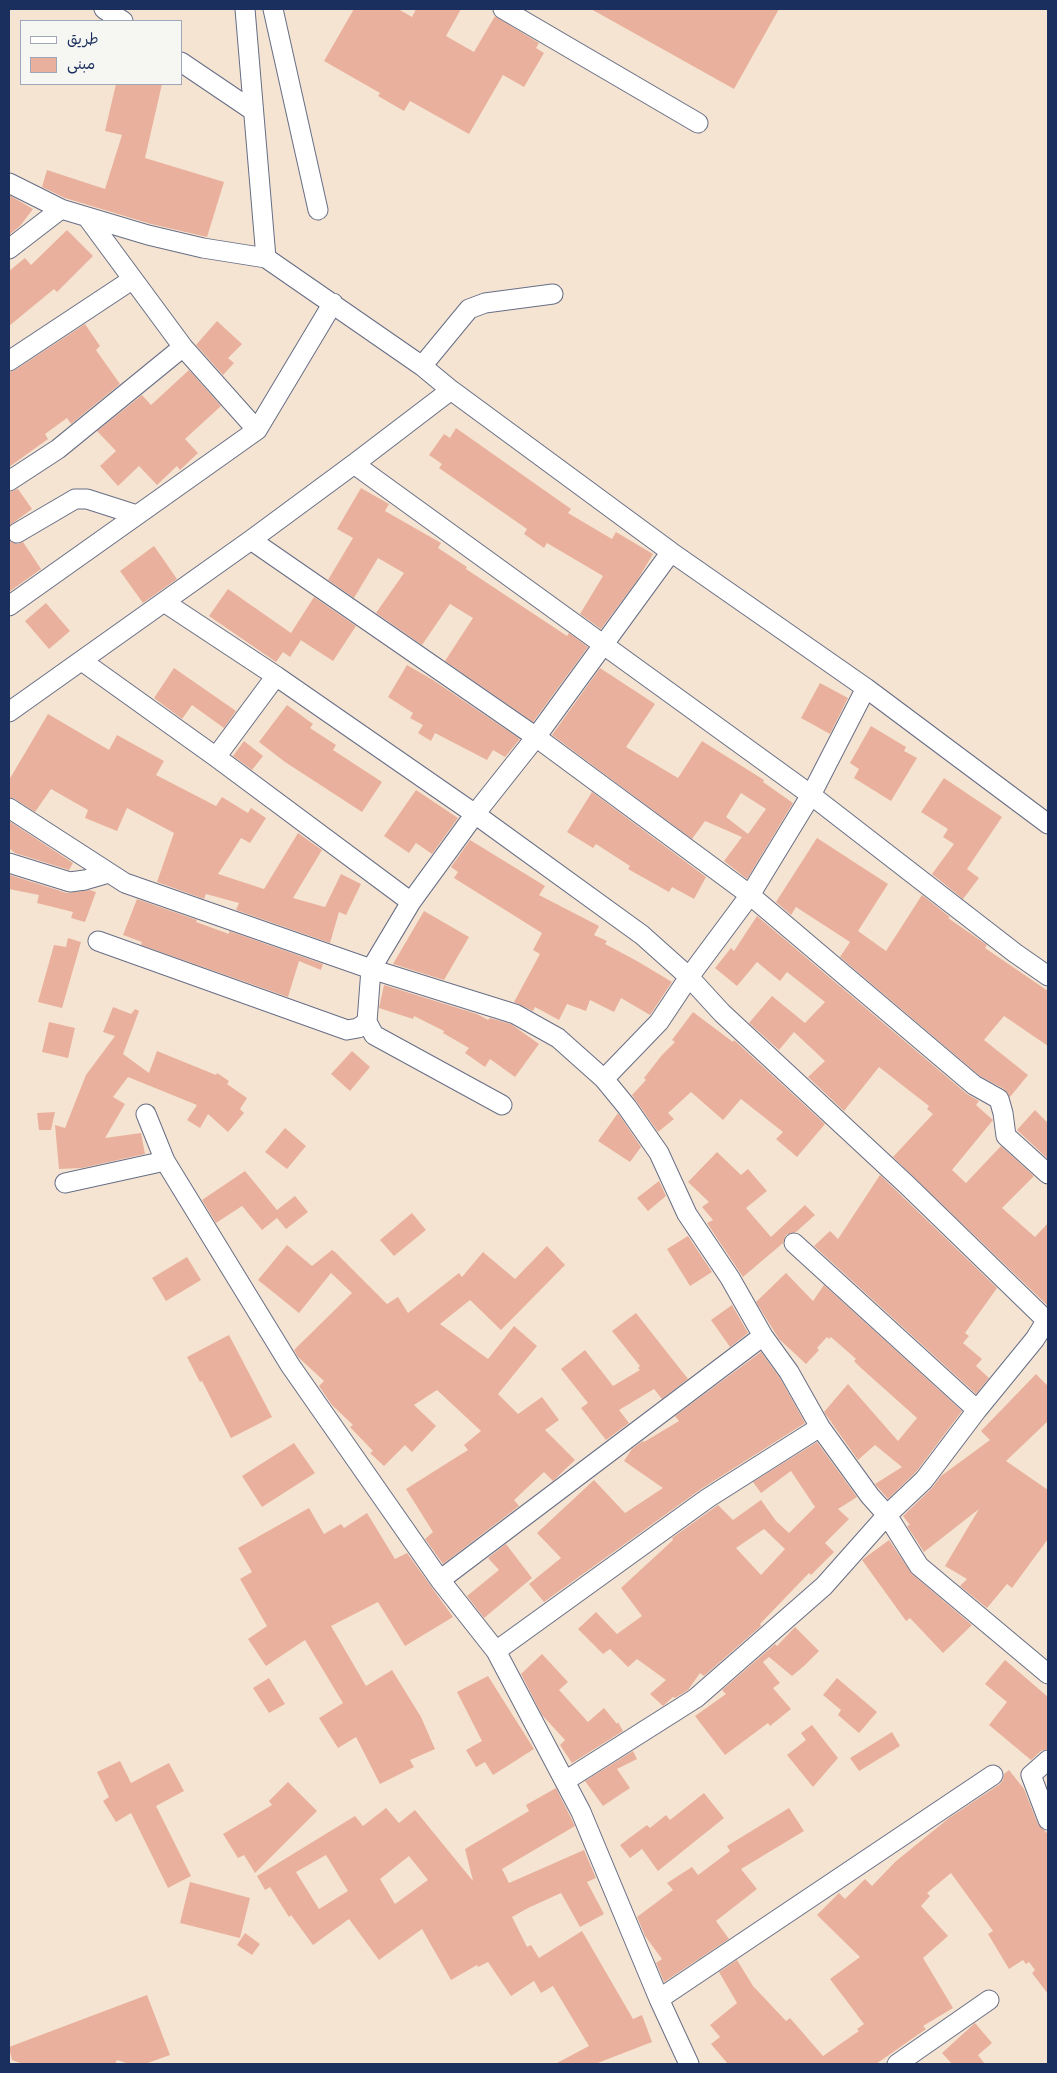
<!DOCTYPE html>
<meta charset="utf-8">
<style>
body{margin:0}
#map{position:relative;width:1057px;height:2073px;overflow:hidden;background:#f5e4d1;font-family:Mali,"Playpen Sans Arabic",sans-serif}
canvas{display:block}
.frame{position:absolute;inset:0;border:10px solid #1b2f5e;pointer-events:none}
.legend{position:absolute;left:20px;top:20px;width:162px;height:65px;box-sizing:border-box;background:#f6f6f2;border:1px solid #9ea6b7;margin:0;padding:6px 9px;list-style:none;font-size:15px;color:#1b2f5e}
.legend li{display:flex;align-items:center;gap:10px;height:25px}
.legend b{width:25px;border:1px solid #9ea6b7}
</style>
<div id="map">
<canvas width="1057" height="2073"></canvas>
<div class="frame"></div>
<ul class="legend">
<li><b style="height:6px;background:#fff"></b>طريق</li>
<li><b style="height:14px;background:#e9b19d"></b>مبنى</li>
</ul>
</div>
<script>
const ctx = document.querySelector('canvas').getContext('2d');
ctx.lineJoin = 'round';
function fill(path, color) { ctx.fillStyle = color; ctx.fill(path, 'evenodd'); }
const poly = rows => new Path2D(rows.map(r => 'M' + r).join(''));
function strokePath(path, color, width, dash) { ctx.strokeStyle = color; ctx.lineWidth = width; ctx.lineCap = dash ? 'butt' : 'round'; ctx.setLineDash(dash || []); ctx.stroke(path); }
const building = poly([
 [354,9,398,9,412,17,416,9,461,9,446,36,474,52,495,16,539,43,536,48,544,53,524,87,503,75,469,134,410,101,404,111,378,96,380,93,324,61],
 [591,9,779,9,734,89],
 [116,84,162,84,145,158,224,182,207,237,151,224,65,198,42,187,47,170,105,189,122,135,105,131],
 [9,195,33,209,20,226,9,235],
 [67,230,93,256,57,292,54,289,9,326,9,271,25,258,31,265],
 [217,321,242,344,228,358,234,363,223,375,196,345],
 [85,324,100,346,96,350,120,384,71,424,67,418,45,434,48,439,9,467,9,372,15,370],
 [189,370,221,406,185,439,198,453,180,470,177,466,157,485,139,466,118,486,100,466,116,451,97,431,142,395,151,405],
 [456,428,571,509,568,513,612,539,616,532,653,554,638,579,601,629,580,614,603,576,547,543,544,548,524,534,527,529,439,468,442,464,429,455,444,434,450,438],
 [361,488,389,504,385,511,441,543,438,548,467,567,466,569,567,636,569,633,588,647,533,722,445,661,473,618,450,604,422,645,376,613,404,573,378,558,354,598,328,580,353,538,337,529],
 [18,489,32,509,9,526,9,492],
 [9,540,17,544,23,542,41,569,9,592],
 [154,546,177,579,143,603,120,571],
 [228,589,291,633,314,597,356,626,333,661,299,639,301,640,290,657,283,652,276,662,209,616],
 [46,603,70,631,49,649,25,621],
 [407,665,433,680,520,739,505,757,493,750,487,760,435,733,431,741,418,733,423,725,410,718,413,713,388,697],
 [174,668,236,711,224,728,192,705,182,719,154,698],
 [600,668,655,704,626,747,678,778,702,741,764,780,763,782,793,803,747,879,724,861,742,837,705,821,692,839,552,735],
 [741,793,766,809,748,834,726,817],
 [820,683,848,698,830,734,801,718],
 [287,705,313,724,310,728,336,745,333,750,382,782,362,812,285,762,259,742],
 [48,714,109,750,117,735,164,761,156,775,216,806,222,797,248,813,251,808,266,818,250,843,241,838,218,874,264,889,298,833,322,850,293,898,325,907,341,874,361,884,346,915,339,912,330,943,236,910,239,903,206,894,204,899,157,882,174,833,127,808,117,831,85,818,88,810,51,789,35,812,15,799,9,797,9,780],
 [871,726,906,747,904,751,917,758,891,801,854,778,859,769,850,763],
 [244,741,263,756,252,770,233,756],
 [944,778,1002,817,967,869,979,878,963,899,932,874,954,844,943,837,948,829,921,812],
 [416,790,458,818,432,854,416,843,409,853,384,836],
 [592,792,706,877,694,899,672,887,669,892,628,869,630,866,596,844,593,848,567,832],
 [9,821,73,863,69,870,15,853,10,849,9,850],
 [817,838,888,884,858,931,886,951,922,895,950,917,948,918,987,945,985,948,1048,991,1048,1046,1004,1016,984,1040,1028,1075,1010,1097,1004,1089,980,1076,840,957,850,942,796,907,791,915,776,902],
 [470,840,545,886,539,895,599,926,594,935,607,941,605,944,637,961,672,982,650,1015,621,998,614,1012,590,1000,586,1011,567,1004,559,1020,535,1007,533,1011,514,1002,540,954,533,950,542,933,454,878,458,872,451,867],
 [10,875,67,893,90,890,96,892,85,922,71,918,73,912,37,903,39,895,9,889],
 [137,899,197,920,196,922,229,934,229,931,323,964,321,970,299,961,288,997,141,945,142,942,123,935],
 [424,911,469,937,444,980,393,964],
 [757,916,967,1094,979,1101,976,1105,993,1120,952,1170,966,1183,1001,1146,1034,1176,1002,1208,1035,1237,1048,1223,1048,1306,893,1157,933,1114,927,1109,929,1106,879,1067,844,1111,808,1077,825,1061,794,1032,779,1050,749,1023,772,996,805,1023,825,1002,787,972,780,981,757,962,737,986,715,968,731,948,734,951],
 [68,938,81,942,62,1008,38,1002,54,945,66,947],
 [384,985,477,1014,488,1020,490,1018,511,1024,539,1044,515,1077,490,1059,485,1067,465,1053,469,1048,443,1033,444,1031,414,1016,413,1019,379,1008],
 [113,1007,131,1014,135,1009,139,1011,123,1054,149,1073,157,1051,216,1075,217,1073,229,1081,227,1084,247,1098,240,1109,244,1113,228,1132,208,1114,200,1128,187,1120,197,1105,128,1077,113,1097,125,1104,105,1138,141,1133,145,1154,82,1168,59,1169,55,1125,65,1128,86,1075,115,1036,103,1032],
 [693,1012,733,1042,734,1040,825,1124,797,1157,776,1139,783,1132,741,1099,723,1120,691,1092,668,1113,674,1119,658,1132,632,1095,646,1080,644,1078,662,1055,675,1042,672,1040],
 [49,1022,75,1028,68,1058,42,1052],
 [352,1051,370,1067,350,1091,331,1074],
 [1035,1110,1048,1123,1048,1159,1017,1130],
 [55,1112,51,1130,39,1130,37,1113],
 [618,1113,641,1147,630,1162,598,1141],
 [285,1128,306,1146,287,1169,265,1152],
 [717,1152,741,1175,748,1169,767,1191,746,1208,771,1237,805,1205,815,1215,796,1232,786,1235,783,1243,743,1277,707,1223,713,1220,702,1207,709,1202,688,1182],
 [245,1171,277,1210,295,1196,308,1212,286,1229,277,1218,262,1230,242,1206,216,1223,202,1200],
 [880,1175,997,1288,965,1333,969,1336,963,1343,982,1359,976,1366,989,1378,976,1394,814,1246,830,1231,838,1239],
 [659,1181,666,1196,648,1211,637,1198],
 [412,1213,426,1230,394,1256,380,1240],
 [688,1236,712,1272,690,1286,667,1249],
 [287,1245,312,1266,332,1250,334,1251,387,1304,398,1297,408,1313,459,1273,462,1277,483,1252,515,1279,547,1246,565,1265,501,1330,470,1300,440,1324,488,1359,514,1326,537,1346,498,1394,518,1414,542,1397,559,1420,545,1430,575,1460,553,1481,544,1472,514,1500,519,1506,443,1564,425,1539,433,1532,406,1489,468,1450,464,1445,481,1431,437,1390,414,1405,436,1426,412,1452,405,1445,384,1466,370,1453,373,1451,350,1427,353,1425,332,1405,319,1386,324,1381,298,1357,294,1350,352,1293,331,1273,299,1313,258,1280],
 [187,1257,201,1280,166,1301,152,1278],
 [786,1273,813,1301,824,1285,962,1411,916,1472,888,1499,875,1484,902,1467,875,1445,858,1460,824,1412,848,1384,898,1441,917,1418,861,1368,854,1361,856,1359,831,1337,829,1339,827,1337,817,1348,819,1350,806,1364,779,1339,756,1302],
 [732,1305,748,1333,730,1347,711,1320],
 [636,1313,688,1379,662,1399,654,1389,619,1410,629,1423,606,1440,581,1408,588,1403,561,1369,585,1350,613,1386,640,1370,638,1368,640,1366,612,1331],
 [229,1335,272,1417,231,1438,202,1381,200,1382,187,1357],
 [761,1352,780,1378,805,1423,701,1489,544,1602,529,1584,561,1558,537,1533,594,1480,625,1513,663,1488,624,1461,632,1449,643,1441,644,1442,679,1421,675,1416],
 [1036,1374,1048,1386,1048,1421,1006,1461,1048,1490,1048,1539,1012,1588,1007,1584,987,1608,960,1586,967,1579,945,1566,979,1509,924,1552,907,1526,910,1525,903,1516,932,1488,941,1476,990,1440,981,1431],
 [817,1442,857,1497,838,1509,849,1519,825,1543,834,1552,811,1575,809,1573,760,1624,761,1626,704,1676,700,1673,688,1690,675,1698,673,1697,663,1706,650,1694,666,1680,637,1659,628,1667,610,1649,603,1654,578,1629,596,1612,617,1634,642,1616,621,1588,673,1540,672,1538,718,1505,733,1520,761,1500,776,1521,789,1533,815,1507,791,1471,761,1493,753,1482],
 [764,1529,785,1549,761,1575,736,1548],
 [294,1443,315,1473,262,1507,242,1476],
 [309,1508,324,1534,341,1524,344,1528,367,1513,395,1559,407,1553,453,1617,405,1646,378,1602,331,1626,366,1686,392,1670,421,1717,435,1749,410,1760,414,1767,380,1784,356,1737,338,1748,319,1718,343,1703,305,1640,266,1666,248,1639,267,1626,240,1579,252,1572,238,1548],
 [889,1540,912,1574,972,1625,943,1653,910,1618,906,1621,862,1560],
 [506,1544,532,1578,484,1618,467,1596,499,1570,488,1558],
 [795,1627,819,1651,804,1666,792,1676,769,1657,763,1662,780,1683,773,1688,791,1709,770,1726,768,1723,725,1755,695,1716,726,1694,722,1690,775,1644,777,1646],
 [542,1654,568,1682,559,1690,588,1722,604,1708,617,1724,618,1722,623,1731,572,1763,560,1745,565,1740,542,1715,521,1674],
 [1005,1660,1048,1697,1048,1749,1041,1751,1031,1760,989,1725,1007,1702,985,1684],
 [488,1676,534,1749,493,1775,485,1762,476,1767,466,1750,482,1741,457,1692],
 [269,1678,285,1704,269,1713,253,1688],
 [837,1678,877,1712,859,1733,838,1715,841,1710,823,1695],
 [812,1725,838,1758,813,1787,787,1755,806,1740,801,1733],
 [892,1732,900,1746,859,1771,850,1758],
 [633,1751,637,1759,617,1769,630,1788,603,1806,585,1781],
 [120,1761,131,1783,169,1763,184,1791,156,1806,191,1876,168,1888,131,1813,116,1822,103,1801,109,1797,97,1772],
 [1009,1770,1024,1789,1038,1824,1048,1834,1048,1994,1032,1973,1035,1970,1029,1962,1026,1964,1023,1960,1009,1969,988,1934,993,1931,951,1873,927,1893,930,1896,921,1906,948,1936,923,1958,953,2008,923,2026,926,2029,876,2064,728,2064,711,2044,720,2037,710,2025,737,2003,719,1972,737,1960,753,1986,786,2021,790,2018,823,2056,859,2031,857,2029,864,2024,830,1979,860,1957,817,1915,839,1893,845,1899,865,1879,872,1886,895,1862,949,1818,1000,1784,1003,1780,1004,1774],
 [288,1782,317,1811,255,1873,244,1855,238,1858,223,1834,272,1805,269,1801],
 [556,1788,575,1826,502,1869,509,1883,584,1850,596,1878,587,1882,604,1914,580,1927,561,1893,528,1908,512,1917,527,1947,531,1945,539,1958,582,1931,633,2019,642,2015,652,2042,595,2064,555,2064,589,2046,553,1986,541,1993,534,1981,511,1996,488,1962,478,1967,477,1965,451,1980,422,1929,379,1960,349,1919,313,1945,291,1915,289,1917,270,1887,265,1890,257,1876,355,1816,363,1826,386,1808,399,1823,415,1810,473,1881,465,1849,529,1811,526,1805],
 [326,1855,348,1891,319,1909,296,1872],
 [409,1856,428,1880,395,1904,380,1879],
 [704,1793,724,1818,658,1871,642,1849,630,1858,620,1845,647,1825,650,1828,666,1815,670,1820],
 [789,1808,804,1831,741,1869,757,1889,716,1921,729,1939,664,1982,656,1963,662,1959,645,1936,637,1917,673,1890,667,1883,692,1867,698,1875,730,1851,727,1846],
 [190,1882,250,1898,240,1938,180,1923],
 [245,1933,260,1944,252,1955,237,1945],
 [147,1995,170,2055,145,2064,129,2064,117,2060,115,2064,23,2064,12,2060,9,2047],
 [975,2023,992,2043,978,2055,985,2064,952,2064,942,2053]
]);
const minor = poly([
 [104,9,123,21],
 [245,9,266,258,422,366,451,390,671,552,866,688,1048,824],
 [273,9,318,210],
 [503,9,698,123],
 [181,62,252,110],
 [9,183,61,209,148,235,203,248,266,258],
 [87,217,183,347,257,430],
 [9,249,61,209],
 [9,361,133,279],
 [422,366,469,309,485,303,553,294],
 [354,464,811,795,1015,953,1048,976],
 [9,481,58,449,183,347],
 [17,533,75,499,87,499,137,515],
 [251,540,536,737,750,895,974,1085,999,1099,1003,1113,1006,1136,1048,1174],
 [164,602,276,676,475,814,642,935,689,977,722,1013,907,1185,1046,1320],
 [9,606,257,430,333,303],
 [82,661,216,757,411,902],
 [9,712,251,540,354,464,451,390],
 [216,757,276,676],
 [9,808,125,883,371,969,411,902,475,814,536,737,671,552],
 [9,863,70,882,85,880,109,873],
 [98,941,347,1030,358,1028,367,1022],
 [604,1079,659,1022,689,977,750,895,811,795,866,688],
 [502,1105,374,1035,367,1022,371,969,515,1014,558,1038,604,1079,627,1107,659,1153,687,1214,730,1278,763,1336],
 [146,1114,165,1161,290,1365,440,1580,496,1651,581,1812,659,1999,689,2064],
 [65,1183,165,1161],
 [794,1243,977,1410],
 [440,1580,763,1336,789,1372,820,1427,870,1496,887,1515,924,1480,977,1410,1035,1339,1048,1318],
 [496,1651,708,1498,820,1427],
 [1048,1760,1031,1775,1048,1820],
 [565,1781,696,1698,824,1586,887,1515,919,1566,1048,1674],
 [659,1999,993,1775],
 [897,2064,989,2000]
]);
fill(building, '#e9b19d');
strokePath(minor, '#676e86', 21);
strokePath(minor, '#fff', 19);
</script>
